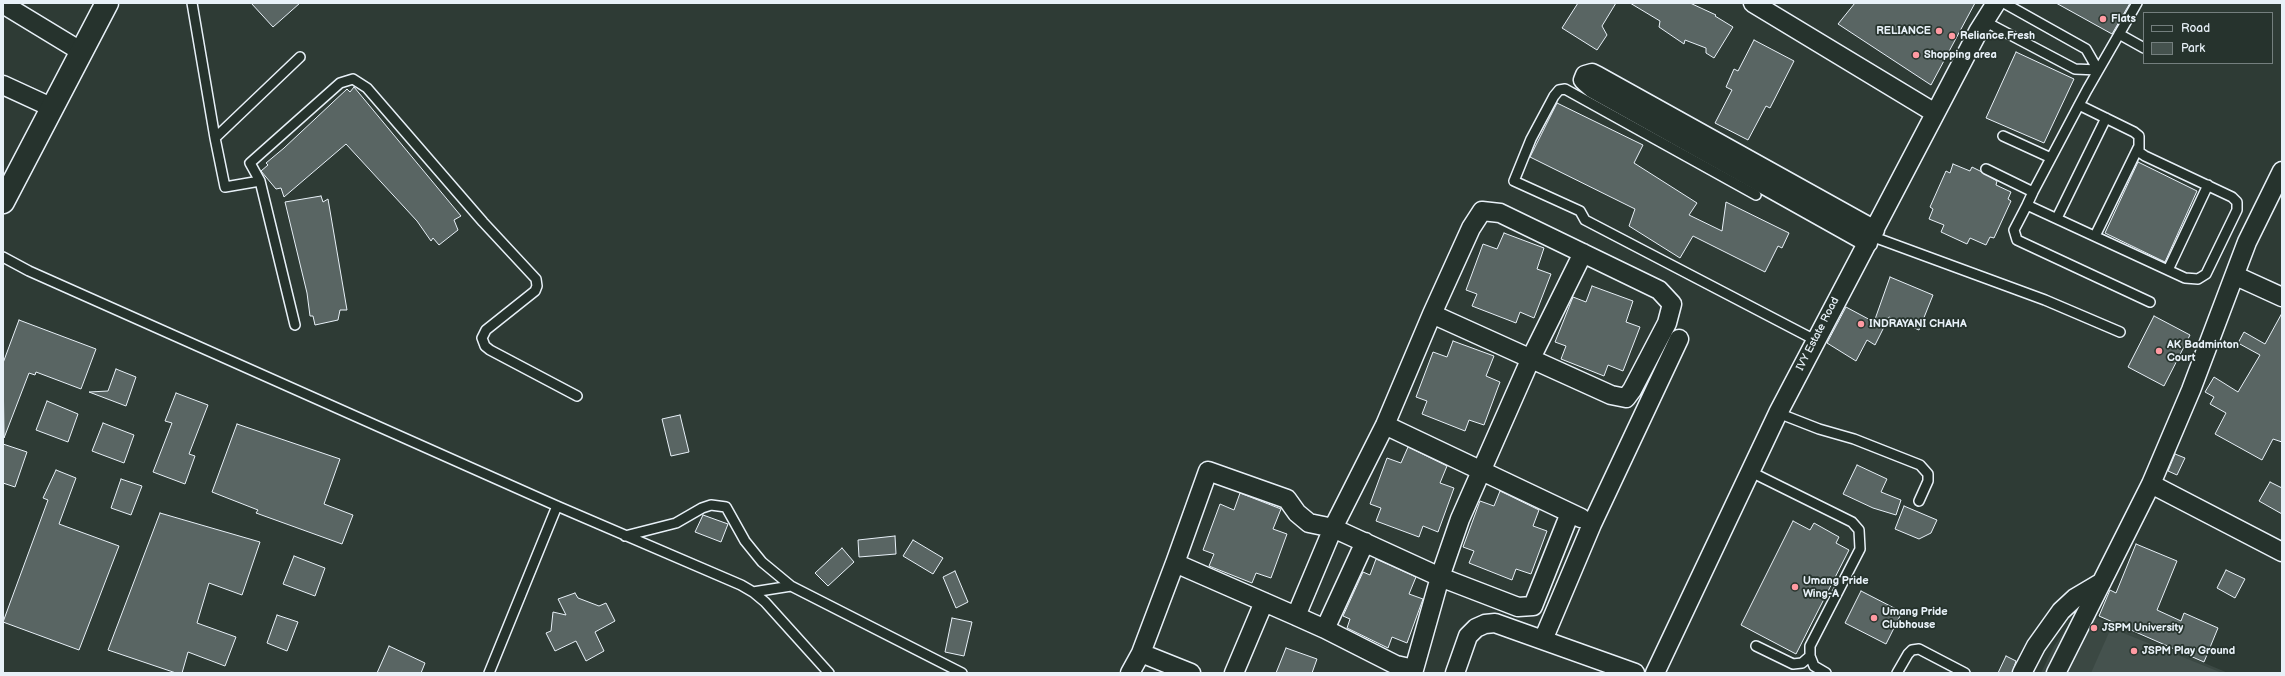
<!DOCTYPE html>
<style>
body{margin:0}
#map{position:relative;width:2285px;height:676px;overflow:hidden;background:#2e3b35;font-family:"Balsamiq Sans",sans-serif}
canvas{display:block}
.frame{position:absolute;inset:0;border:4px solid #e8f1f8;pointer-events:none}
.legend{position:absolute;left:2143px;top:12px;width:130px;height:52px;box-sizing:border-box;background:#26332d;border:1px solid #747f7e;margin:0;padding:5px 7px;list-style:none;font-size:12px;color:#e8f1f8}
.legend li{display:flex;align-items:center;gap:8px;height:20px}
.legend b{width:20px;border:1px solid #747f7e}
</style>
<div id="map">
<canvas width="2285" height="676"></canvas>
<div class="frame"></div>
<ul class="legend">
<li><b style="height:5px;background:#26332d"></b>Road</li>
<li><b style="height:11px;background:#45524e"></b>Park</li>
</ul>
</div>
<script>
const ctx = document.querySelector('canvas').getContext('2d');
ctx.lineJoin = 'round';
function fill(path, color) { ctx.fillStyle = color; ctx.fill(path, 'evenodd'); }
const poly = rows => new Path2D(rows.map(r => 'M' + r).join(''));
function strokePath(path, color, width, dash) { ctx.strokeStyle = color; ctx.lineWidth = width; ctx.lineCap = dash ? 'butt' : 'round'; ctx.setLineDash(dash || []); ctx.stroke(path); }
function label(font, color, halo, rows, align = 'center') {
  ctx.font = font + ' "Balsamiq Sans",sans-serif'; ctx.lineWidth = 3.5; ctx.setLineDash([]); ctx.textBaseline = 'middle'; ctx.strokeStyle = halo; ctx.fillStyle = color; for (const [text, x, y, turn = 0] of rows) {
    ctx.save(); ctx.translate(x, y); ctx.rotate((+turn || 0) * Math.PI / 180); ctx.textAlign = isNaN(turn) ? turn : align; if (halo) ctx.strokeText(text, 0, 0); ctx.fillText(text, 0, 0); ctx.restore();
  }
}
const built = poly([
 [2079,610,2228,673,2041,673,2054,646]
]);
const green = poly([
 [2111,628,2222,673,2091,673]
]);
const building = poly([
 [251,3,300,3,273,27,251,3],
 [1578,3,1616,3,1602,26,1607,35,1597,50,1562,28,1578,3],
 [1630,3,1690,3,1716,15,1715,16,1733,27,1714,58,1706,53,1706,48,1685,40,1684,44,1659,27,1660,21,1630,3],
 [1855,3,1975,3,1931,85,1838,24,1855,3],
 [2056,3,2130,3,2112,34,2056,3],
 [1754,40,1794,61,1770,108,1766,106,1748,140,1715,123,1732,90,1726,87,1734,69,1738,71,1754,40],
 [2016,52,2074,79,2044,143,1986,118,2016,52],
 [354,87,461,216,454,220,458,230,439,245,433,238,431,241,417,221,346,144,284,197,281,188,276,189,261,171,268,165,266,163,284,148,347,89,350,92,354,87],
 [1557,103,1643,145,1634,163,1697,203,1689,215,1722,231,1726,202,1789,233,1782,248,1778,246,1765,272,1693,236,1680,258,1629,226,1635,209,1530,157,1557,103],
 [2138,162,2197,191,2165,262,2105,233,2138,162],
 [1953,164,1970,171,1972,167,1980,171,1997,181,1996,185,2011,192,2008,199,2011,201,1994,238,1990,237,1986,245,1970,238,1967,244,1941,232,1944,225,1929,219,1933,209,1930,207,1946,171,1950,173,1953,164],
 [321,196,323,202,328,199,347,310,340,310,338,320,315,325,313,316,310,316,307,293,285,202,321,196],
 [1504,233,1544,248,1537,269,1551,274,1534,318,1520,312,1516,323,1472,306,1477,294,1466,290,1483,244,1497,249,1504,233],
 [1890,277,1933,295,1919,330,1889,317,1875,345,1867,340,1856,361,1827,343,1846,307,1874,322,1890,277],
 [1592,286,1633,301,1626,322,1640,327,1623,371,1608,365,1604,376,1561,359,1566,346,1555,342,1573,297,1586,302,1592,286],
 [2282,313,2282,442,2273,439,2262,460,2215,434,2226,413,2210,404,2214,397,2205,392,2214,377,2238,392,2260,355,2238,343,2244,332,2265,344,2282,313],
 [2154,316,2190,335,2164,386,2128,367,2154,316],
 [19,320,96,349,81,389,36,372,35,375,29,373,4,438,3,363,19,320],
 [1453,341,1494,356,1486,376,1500,382,1484,425,1469,420,1465,431,1422,414,1427,401,1416,397,1433,352,1447,357,1453,341],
 [116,369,136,377,126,406,89,392,108,391,116,369],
 [176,393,208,405,189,454,195,456,185,484,153,472,172,423,165,421,176,393],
 [47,401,78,414,68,442,36,430,47,401],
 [680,415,689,452,671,456,662,419,680,415],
 [103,423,134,435,124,463,92,451,103,423],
 [237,424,340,459,324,504,353,515,342,544,256,513,258,510,212,492,237,424],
 [3,444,27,452,15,487,3,483,3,444],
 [1408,447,1447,466,1440,483,1454,488,1438,532,1423,526,1419,537,1376,521,1381,508,1370,504,1387,458,1401,463,1408,447],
 [2175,454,2185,458,2177,475,2168,471,2175,454],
 [1857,465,1887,479,1881,492,1901,500,1896,515,1873,508,1843,494,1857,465],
 [56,470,76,478,59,524,119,546,79,650,3,622,48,500,43,498,56,470],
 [121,479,142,486,131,515,111,508,121,479],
 [2270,482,2282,488,2282,514,2259,501,2270,482],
 [1500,491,1539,510,1533,526,1547,531,1531,574,1516,569,1512,580,1469,563,1474,551,1463,547,1480,501,1494,506,1500,491],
 [1240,493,1281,509,1273,529,1287,534,1271,578,1256,573,1252,583,1209,566,1214,554,1203,550,1220,504,1234,510,1240,493],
 [1904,506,1937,520,1931,533,1919,539,1895,529,1904,506],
 [160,513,260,542,242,595,209,583,197,623,236,637,225,666,188,652,182,673,176,673,108,650,160,513],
 [703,515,728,524,721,542,695,532,703,515],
 [1793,521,1810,530,1814,523,1839,537,1836,543,1849,550,1796,654,1741,625,1793,521],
 [895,536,896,554,859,557,858,540,895,536],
 [913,540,943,558,933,574,903,556,913,540],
 [2136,544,2177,561,2157,610,2181,621,2184,613,2218,628,2204,662,2099,616,2110,590,2116,593,2136,544],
 [842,548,854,562,828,586,815,573,842,548],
 [294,556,325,568,315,596,283,584,294,556],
 [1376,559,1416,577,1409,594,1423,599,1407,643,1392,637,1388,648,1347,628,1350,619,1343,616,1363,572,1370,575,1376,559],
 [2226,570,2245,579,2235,598,2217,588,2226,570],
 [955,571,968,602,956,608,943,577,955,571],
 [1861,591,1902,612,1886,644,1845,623,1861,591],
 [575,593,578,598,599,606,606,603,615,621,595,632,604,651,586,661,576,641,555,651,546,633,551,631,553,612,566,615,558,599,575,593],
 [277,615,298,622,287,651,267,643,277,615],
 [952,618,972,622,964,656,945,652,952,618],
 [389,646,425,663,421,673,377,673,389,646],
 [1286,648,1317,659,1312,673,1276,673,1286,648],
 [2006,656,2016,661,2012,673,1998,673,2006,656]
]);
const service = poly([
 [192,3,215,138,225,187,260,181],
 [1984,21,2075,69,2098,70,2086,49,2004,3],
 [2119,34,2144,48],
 [2079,105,2134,132,2139,136,2139,152,2145,156,2232,197,2237,202,2237,210,2206,274,2198,279,2185,278,2027,205,2033,192,2051,158,2079,105,2087,90,2137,3],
 [2003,136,2051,158],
 [215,138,300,57],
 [1986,169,2033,192],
 [1756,195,1565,89,1559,90,1554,96,1531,139,1514,181,1580,211,1585,220,1815,340],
 [2027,205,2014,230,2017,240,2150,302],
 [2057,218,2106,118],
 [1871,236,2045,300,2120,332],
 [2095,236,2138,148],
 [3,257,29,271,557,506,741,585,753,592,765,602,829,673],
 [2168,270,2208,185],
 [295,325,260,181,250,163,340,83,353,79,367,88,483,222,536,279,537,286,535,291,486,330,482,338,485,346,490,350,577,396],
 [1778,413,1819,429,1854,439,1920,465,1928,474,1928,481,1919,501],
 [1749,471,1852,522,1859,530,1860,549,1810,646,1810,656,1814,666,1826,673],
 [625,536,676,523,702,508,711,505,726,507,745,541,762,562,791,586,962,673],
 [753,592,791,586],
 [1756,646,1793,664,1802,663,1810,656],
 [489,673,557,506],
 [1897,673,1908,654,1912,650,1919,649,1965,673]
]);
const minor = poly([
 [1753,3,1935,113],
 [3,4,82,52],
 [3,85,53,108],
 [1868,243,1593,89,1585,82,1583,80,1585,75,1592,73,1598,76,1875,230],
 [2236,276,2282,297],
 [1432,314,1471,228,1482,211,1500,213,1659,290,1672,304,1667,323,1632,390,1626,398,1611,395,1432,314,1385,425,1333,528,1440,577,1518,607,1533,606,1570,513],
 [1385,425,1581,518],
 [1208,471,1287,499,1297,513,1309,523,1333,528,1296,616,1175,563,1208,471],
 [2151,484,2282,552],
 [1365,542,1325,629,1396,665,1414,669],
 [1296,616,1325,629],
 [1543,640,1592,524,1679,339],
 [1141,653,1175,563],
 [1130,673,1141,653,1191,673],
 [1234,673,1264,602],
 [1413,673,1440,577,1460,519,1531,358,1583,253],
 [1455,673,1468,636,1476,628,1485,624,1495,623,1635,673],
 [1655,673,1778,413,1979,30,1996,3],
 [2022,673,2036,646,2061,611,2075,598,2102,582],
 [2056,673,2151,484,2191,390,2247,242,2282,171]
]);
const secondary = poly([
 [3,202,107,3]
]);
const markers = [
 [2103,19,4,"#ff9aa2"],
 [1939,31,4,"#ff9aa2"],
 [1952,36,4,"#ff9aa2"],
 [1916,55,4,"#ff9aa2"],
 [1861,324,4,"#ff9aa2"],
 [2159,351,4,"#ff9aa2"],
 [1795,587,4,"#ff9aa2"],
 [1874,618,4,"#ff9aa2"],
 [2094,628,4,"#ff9aa2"],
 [2134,651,4,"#ff9aa2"]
];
const poiNames = [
 ["Flats",2111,19],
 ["RELIANCE",1931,31,"right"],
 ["Reliance Fresh",1960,36],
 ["Shopping area",1924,55],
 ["INDRAYANI CHAHA",1869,324],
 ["AK Badminton",2167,345],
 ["Court",2167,358],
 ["Umang Pride",1803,581],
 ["Wing-A",1803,594],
 ["Umang Pride",1882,612],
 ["Clubhouse",1882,625],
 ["JSPM University",2102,628],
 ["JSPM Play Ground",2142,651]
];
const streetNames = [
 ["IVY Estate Road",1818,334,-63]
];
fill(built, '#3b4843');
fill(green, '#45524e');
fill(building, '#596563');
strokePath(building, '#e8f1f8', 1);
strokePath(service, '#e8f1f8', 12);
strokePath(minor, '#e8f1f8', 21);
strokePath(secondary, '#e8f1f8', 25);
strokePath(service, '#26332d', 9);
strokePath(minor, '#26332d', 18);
strokePath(secondary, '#26332d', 22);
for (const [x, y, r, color] of markers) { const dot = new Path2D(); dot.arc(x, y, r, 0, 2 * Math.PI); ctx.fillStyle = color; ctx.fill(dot); strokePath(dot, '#26332d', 1.5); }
label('bold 11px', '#e8f1f8', '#26332d', poiNames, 'left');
label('11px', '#e8f1f8', '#26332d', streetNames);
</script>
